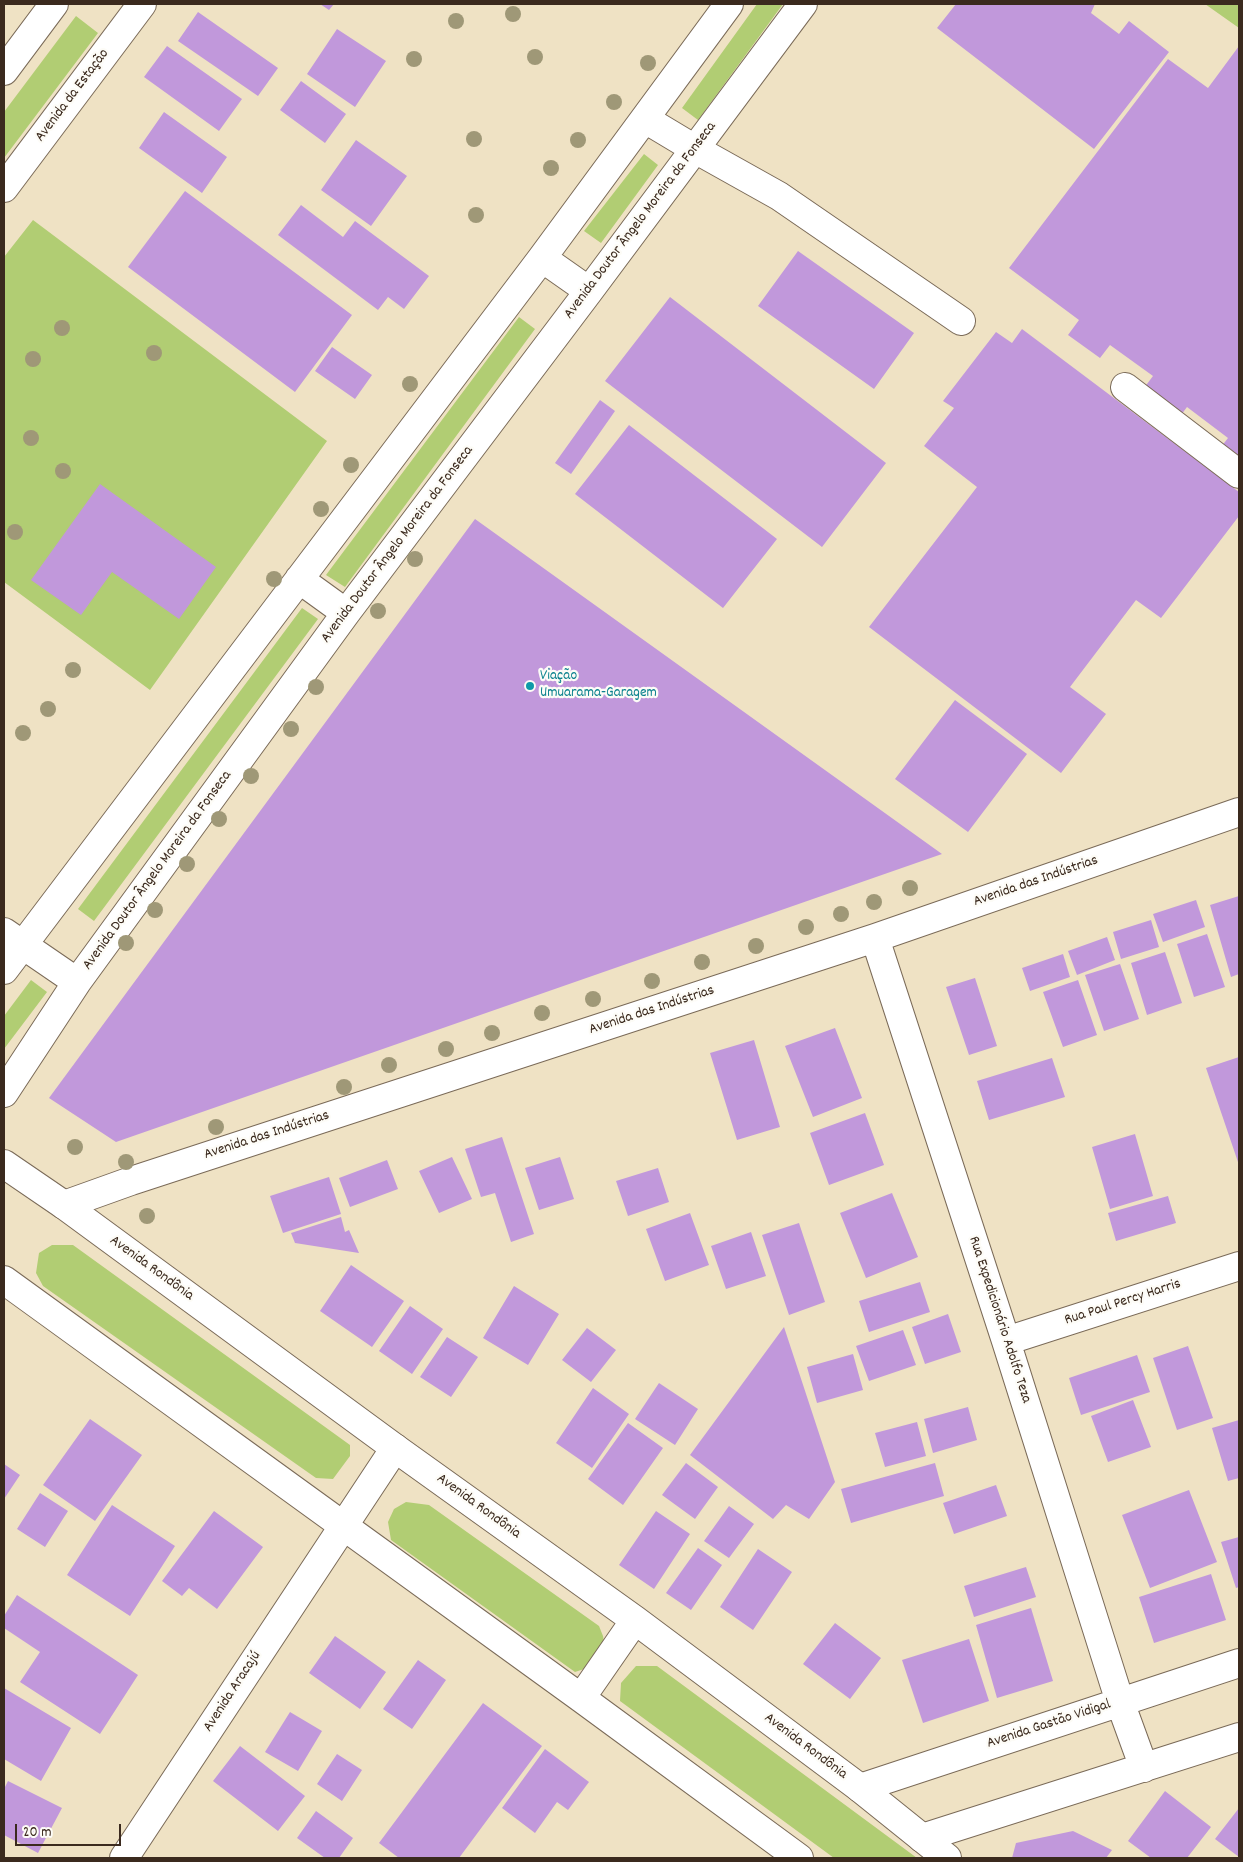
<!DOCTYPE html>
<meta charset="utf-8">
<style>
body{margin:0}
#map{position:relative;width:1243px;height:1862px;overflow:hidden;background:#efe2c4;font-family:Dekko,sans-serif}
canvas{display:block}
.frame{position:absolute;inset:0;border:5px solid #3b2a1e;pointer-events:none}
.scale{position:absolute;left:15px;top:1824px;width:106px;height:22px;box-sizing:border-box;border:2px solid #3b2a1e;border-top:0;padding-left:6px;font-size:15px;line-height:18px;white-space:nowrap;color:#3b2a1e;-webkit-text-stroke:4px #fdfcf7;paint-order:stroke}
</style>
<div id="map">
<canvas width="1243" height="1862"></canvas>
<div class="frame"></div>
<div class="scale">20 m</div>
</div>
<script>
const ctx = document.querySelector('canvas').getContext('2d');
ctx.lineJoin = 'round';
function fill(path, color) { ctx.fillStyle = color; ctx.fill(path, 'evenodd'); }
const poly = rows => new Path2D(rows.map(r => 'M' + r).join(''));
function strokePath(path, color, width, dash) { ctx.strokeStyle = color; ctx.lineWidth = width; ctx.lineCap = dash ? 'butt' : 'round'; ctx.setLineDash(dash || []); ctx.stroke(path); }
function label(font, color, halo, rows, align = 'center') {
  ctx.font = font + ' Dekko,sans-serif'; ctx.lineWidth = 4.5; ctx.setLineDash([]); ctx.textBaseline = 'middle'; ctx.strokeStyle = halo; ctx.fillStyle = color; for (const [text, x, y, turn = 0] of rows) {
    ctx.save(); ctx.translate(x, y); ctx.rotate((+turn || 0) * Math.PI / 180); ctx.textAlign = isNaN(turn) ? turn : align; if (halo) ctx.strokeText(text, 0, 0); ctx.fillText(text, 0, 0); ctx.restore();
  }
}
const green = poly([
 [757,4,783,4,698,120,682,108],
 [1205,4,1239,4,1239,28],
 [76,16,98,33,4,158,4,112],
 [644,154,658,165,601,243,584,231],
 [33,220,327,441,150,690,4,582,4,257],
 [519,317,535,329,345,587,326,575],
 [302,608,318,619,94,921,78,909],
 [31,980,47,992,4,1049,4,1016],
 [52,1245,73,1245,350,1445,350,1456,333,1479,316,1478,43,1286,36,1273,39,1253],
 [406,1502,429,1505,599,1626,603,1636,605,1648,590,1667,575,1672,391,1540,388,1522,394,1509],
 [636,1666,657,1666,917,1858,834,1858,620,1701,621,1683]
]);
const building = poly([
 [320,4,334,4,329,10],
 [956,4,1095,4,1091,13,1119,34,1129,21,1169,52,1094,149,937,28],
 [198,12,278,68,258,96,178,41],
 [337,29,386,61,355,107,307,74],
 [167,46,242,99,219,131,144,77],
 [1239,46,1239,468,1218,451,1228,438,1187,407,1178,419,1141,392,1153,376,1110,345,1100,358,1068,335,1079,320,1009,268,1168,59,1208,88],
 [301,81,346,114,325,143,280,110],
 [164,112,227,157,202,193,139,148],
 [356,140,407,176,371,226,321,190],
 [185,191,352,315,295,392,128,267],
 [301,205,343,237,355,221,429,276,404,309,388,297,378,310,278,235],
 [798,251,914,333,874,389,758,306],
 [670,297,886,463,822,547,605,381],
 [1022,329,1239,492,1239,516,1161,618,1136,600,1070,687,1106,714,1061,773,869,627,977,487,924,446,954,408,943,401,996,332,1012,343],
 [332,347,372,375,355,399,315,371],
 [600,400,615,411,571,474,555,463],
 [629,425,777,539,723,608,575,494],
 [100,484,216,567,179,619,112,572,81,615,31,580],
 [475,519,942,854,116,1142,49,1098],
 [955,700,1027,754,968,832,895,779],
 [1239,896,1239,974,1231,977,1210,905],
 [1196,900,1205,927,1163,942,1153,914],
 [1151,920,1159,947,1121,959,1113,932],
 [1207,934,1225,987,1194,997,1177,944],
 [1107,937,1115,960,1077,975,1068,951],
 [1165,952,1182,1003,1147,1015,1131,963],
 [1063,954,1070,977,1030,991,1022,968],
 [1120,964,1139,1019,1104,1031,1085,975],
 [975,978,997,1046,969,1055,946,987],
 [1078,980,1097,1035,1063,1047,1043,992],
 [835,1028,862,1098,813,1117,785,1046],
 [754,1040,780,1127,737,1140,710,1053],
 [1239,1057,1239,1165,1206,1068],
 [1052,1058,1065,1097,989,1120,977,1081],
 [865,1113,884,1165,829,1185,810,1133],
 [1135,1134,1153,1196,1110,1209,1092,1147],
 [502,1137,534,1234,511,1242,495,1193,481,1197,465,1149],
 [452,1157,472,1199,439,1213,419,1171],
 [560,1157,574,1199,539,1210,525,1168],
 [387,1160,398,1189,350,1207,339,1178],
 [658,1168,669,1202,628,1216,616,1181],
 [329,1177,341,1214,283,1233,270,1196],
 [892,1193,918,1257,866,1278,840,1213],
 [1168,1196,1176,1223,1116,1241,1108,1213],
 [690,1213,709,1265,665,1281,646,1229],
 [341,1217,345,1232,349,1230,359,1253,295,1243,291,1233],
 [799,1223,825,1302,789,1315,762,1235],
 [751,1232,766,1276,726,1289,711,1246],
 [351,1265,404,1301,372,1347,320,1311],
 [920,1282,930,1312,869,1332,859,1301],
 [514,1286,559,1314,528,1365,483,1338],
 [410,1306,443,1329,412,1374,379,1351],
 [948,1314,961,1352,925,1364,912,1327],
 [784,1327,835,1482,809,1519,786,1505,773,1519,690,1455],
 [587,1328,616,1350,591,1382,562,1360],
 [903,1330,916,1365,869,1381,856,1346],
 [447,1337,478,1357,451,1397,420,1377],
 [1188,1346,1213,1418,1177,1430,1153,1358],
 [853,1354,863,1390,817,1403,807,1367],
 [1137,1355,1150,1392,1081,1415,1069,1378],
 [659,1383,698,1409,675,1445,635,1419],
 [593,1388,629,1414,592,1468,556,1443],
 [1133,1400,1151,1447,1108,1462,1091,1416],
 [968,1407,977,1440,933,1453,924,1419],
 [90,1419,142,1455,95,1521,43,1485],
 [1239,1420,1239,1478,1228,1481,1212,1428],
 [917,1422,926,1456,885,1467,875,1433],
 [628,1423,663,1448,623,1505,588,1479],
 [686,1463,718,1487,695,1519,662,1495],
 [935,1463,944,1496,851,1523,841,1489],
 [4,1464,20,1475,4,1499],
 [996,1485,1007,1516,954,1534,943,1503],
 [1189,1490,1217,1562,1150,1588,1122,1515],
 [40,1493,68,1511,45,1547,17,1529],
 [112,1505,175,1546,130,1616,67,1575],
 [729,1506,754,1524,729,1558,704,1541],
 [214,1511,263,1547,217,1609,189,1588,182,1596,162,1581],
 [656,1511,690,1534,654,1589,619,1565],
 [1239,1537,1239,1587,1236,1588,1221,1542],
 [698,1548,722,1565,691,1610,666,1593],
 [758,1549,792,1572,753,1630,720,1607],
 [1026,1567,1036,1597,974,1617,964,1586],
 [1211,1574,1226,1620,1154,1643,1139,1597],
 [17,1595,138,1675,100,1734,20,1682,40,1652,4,1628,4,1616],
 [1031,1608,1053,1681,997,1698,976,1625],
 [835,1623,881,1658,850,1699,803,1664],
 [335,1636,386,1672,360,1709,309,1673],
 [969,1639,989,1701,923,1723,902,1660],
 [418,1660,446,1680,412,1729,383,1709],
 [4,1688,71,1728,41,1781,4,1759],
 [483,1703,542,1746,459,1858,399,1858,379,1843],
 [290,1712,322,1731,298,1771,265,1752],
 [240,1746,305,1796,278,1831,213,1781],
 [545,1749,589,1782,568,1810,557,1802,535,1833,502,1808],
 [337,1754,362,1770,342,1801,317,1784],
 [8,1781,62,1808,38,1853,4,1835,4,1789],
 [1165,1791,1211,1827,1187,1858,1151,1858,1128,1841],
 [1239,1808,1239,1857,1215,1839],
 [316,1811,353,1838,339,1858,325,1858,297,1838],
 [1073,1831,1112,1850,1106,1858,1012,1858,1016,1843]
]);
const minor = poly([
 [4,71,54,4],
 [645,119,695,149,779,196,961,321],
 [4,188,142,4],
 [542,258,589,291],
 [1125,387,1239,474],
 [299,579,346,613],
 [4,932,77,982],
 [875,938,1006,1341,1120,1702,1144,1768],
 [4,970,542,258,729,4],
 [4,1093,77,982,346,613,589,291,803,4],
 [64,1205,131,1181,875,938,1239,812],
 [1006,1341,1239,1266],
 [860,1788,1239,1663],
 [922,1838,1239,1737],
 [124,1858,395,1448]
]);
const major = poly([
 [4,1164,64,1205,395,1448,635,1620,860,1788,947,1858],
 [4,1280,581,1698,799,1858],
 [581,1698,635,1620]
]);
const trees = [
 [513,14],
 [456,21],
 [535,57],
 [414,59],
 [648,63],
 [614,102],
 [474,139],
 [578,140],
 [551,168],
 [476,215],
 [62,328],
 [154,353],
 [33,359],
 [410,384],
 [31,438],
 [351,465],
 [63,471],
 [321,509],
 [15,532],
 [415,559],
 [274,579],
 [378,611],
 [73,670],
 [316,687],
 [48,709],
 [291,729],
 [23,733],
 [251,776],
 [219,819],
 [187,864],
 [910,888],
 [874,902],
 [155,910],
 [841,914],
 [806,927],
 [126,943],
 [756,946],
 [702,962],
 [652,981],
 [593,999],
 [542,1013],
 [492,1033],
 [446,1049],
 [389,1065],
 [344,1087],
 [216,1127],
 [75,1147],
 [126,1162],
 [147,1216]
];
const markers = [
 [530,686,5,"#0f9aa8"]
];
const streetNames = [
 ["Avenida da Estação",73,96,-53],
 ["Avenida Doutor Ângelo Moreira da Fonseca",641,221,-53],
 ["Avenida Doutor Ângelo Moreira da Fonseca",398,545,-53],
 ["Avenida Doutor Ângelo Moreira da Fonseca",158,871,-54],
 ["Avenida das Indústrias",1036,882,-19],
 ["Avenida das Indústrias",652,1011,-18],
 ["Avenida das Indústrias",267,1136,-18],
 ["Avenida Rondônia",151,1269,36],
 ["Rua Paul Percy Harris",1123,1303,-18],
 ["Rua Expedicionário Adolfo Teza",999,1320,72],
 ["Avenida Rondônia",478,1507,36],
 ["Avenida Aracajú",233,1692,-57],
 ["Avenida Gastão Vidigal",1049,1725,-18],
 ["Avenida Rondônia",805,1747,37]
];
const cultureNames = [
 ["Viação",540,677],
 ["Umuarama-Garagem",540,694]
];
fill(green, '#b1cd73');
fill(building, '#c198db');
strokePath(minor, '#7a6a58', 30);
strokePath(major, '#7a6a58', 30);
strokePath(minor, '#fff', 28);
strokePath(major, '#fff', 28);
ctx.fillStyle = '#9f9877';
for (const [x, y] of trees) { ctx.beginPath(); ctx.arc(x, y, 8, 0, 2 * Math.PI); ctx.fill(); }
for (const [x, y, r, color] of markers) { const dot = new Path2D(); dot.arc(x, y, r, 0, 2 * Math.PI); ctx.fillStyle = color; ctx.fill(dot); strokePath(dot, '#fdfcf7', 2); }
label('15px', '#3b2a1e', '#fdfcf7', streetNames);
label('15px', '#0d838f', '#fdfcf7', cultureNames, 'left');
</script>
